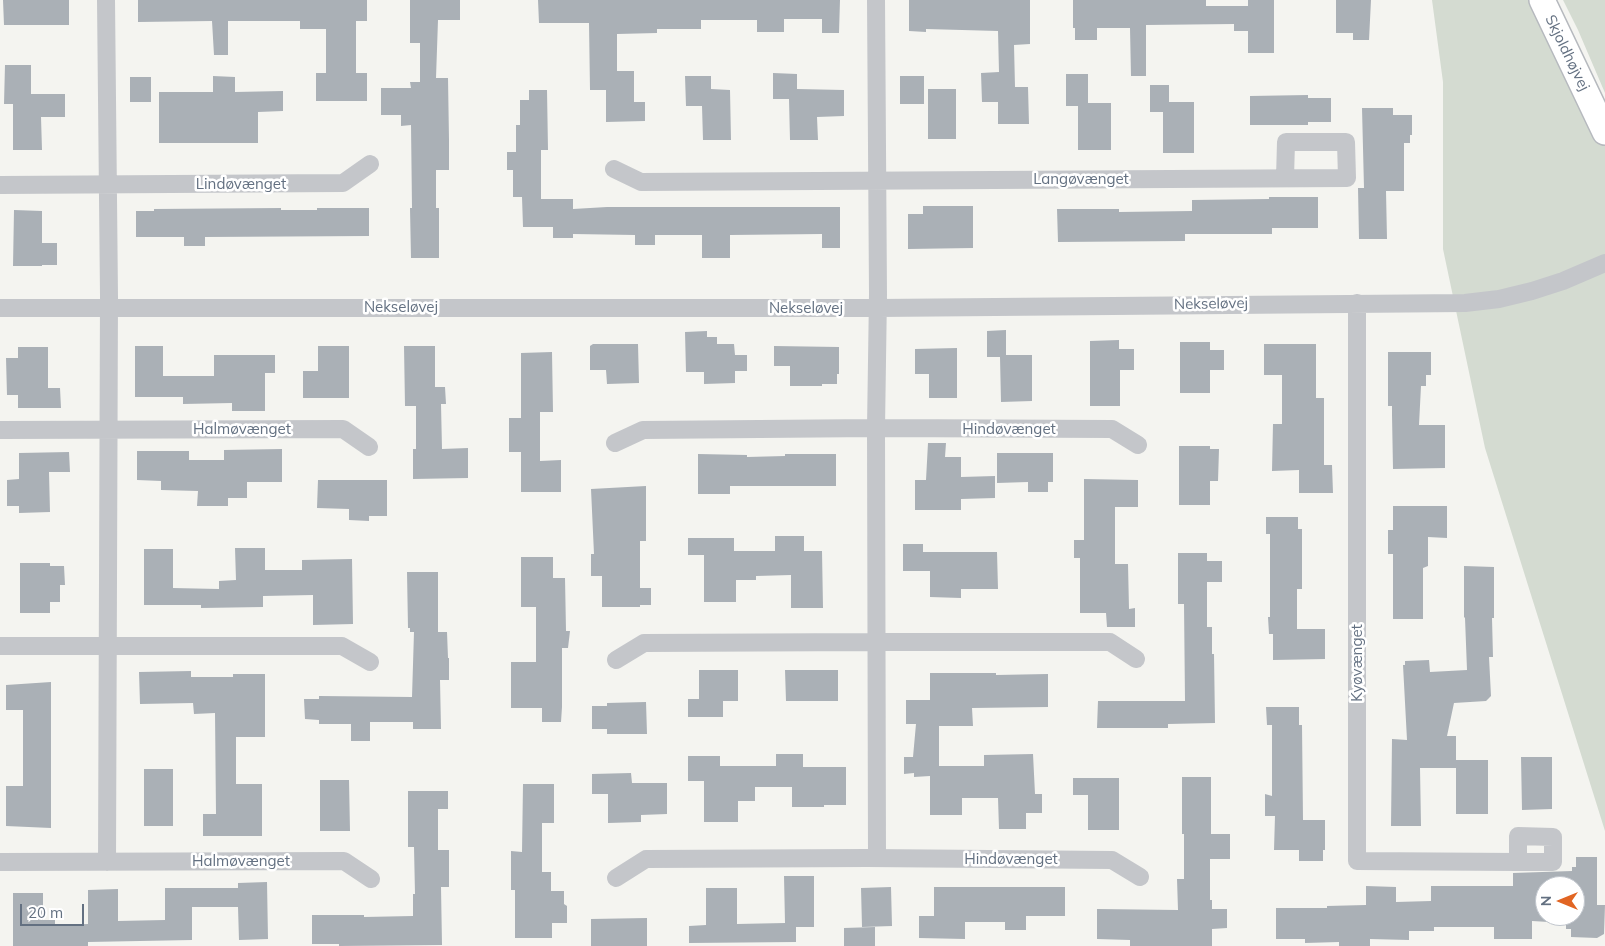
<!DOCTYPE html>
<meta charset="utf-8">
<style>
body{margin:0}
#map{position:relative;width:1605px;height:946px;overflow:hidden;background:#f4f4f0;font-family:Mulish,sans-serif}
canvas{display:block}
.north{position:absolute;left:1535px;top:876px;width:50px;height:50px;box-sizing:border-box;background:#fff;border:1px solid #c1c6cd;border-radius:50%;rotate:270deg;font-size:14px;font-weight:700;line-height:20px;text-align:center;color:#637081}
.north::after{content:'';display:block;margin:auto;width:18px;height:22px;background:#e16523;clip-path:polygon(50% 0,100% 100%,50% 72%,0 100%)}
.scale{position:absolute;left:20px;top:904px;width:64px;height:22px;box-sizing:border-box;border:2px solid #637081;border-top:0;padding-left:6px;font-size:15px;line-height:18px;white-space:nowrap;color:#637081;-webkit-text-stroke:4px #fff;paint-order:stroke}
</style>
<div id="map">
<canvas width="1605" height="946"></canvas>
<div class="north">N</div>
<div class="scale">20 m</div>
</div>
<script>
const ctx = document.querySelector('canvas').getContext('2d');
ctx.lineJoin = 'round';
function fill(path, color) { ctx.fillStyle = color; ctx.fill(path, 'evenodd'); }
const poly = rows => new Path2D(rows.map(r => 'M' + r).join(''));
function strokePath(path, color, width, dash) { ctx.strokeStyle = color; ctx.lineWidth = width; ctx.lineCap = dash ? 'butt' : 'round'; ctx.setLineDash(dash || []); ctx.stroke(path); }
function label(font, color, halo, rows, align = 'center') {
  ctx.font = font + ' Mulish,sans-serif'; ctx.lineWidth = 5; ctx.setLineDash([]); ctx.textBaseline = 'middle'; ctx.strokeStyle = halo; ctx.fillStyle = color; for (const [text, x, y, turn = 0] of rows) {
    ctx.save(); ctx.translate(x, y); ctx.rotate((+turn || 0) * Math.PI / 180); ctx.textAlign = isNaN(turn) ? turn : align; if (halo) ctx.strokeText(text, 0, 0); ctx.fillText(text, 0, 0); ctx.restore();
  }
}
const green = poly([
 [1432,0,1554,0,1605,138,1605,831,1485,448,1443,249,1443,82],
 [1563,0,1605,0,1605,93,1578,30]
]);
const building = poly([
 [3,0,69,0,69,25,4,25],
 [138,0,367,0,367,21,356,21,356,73,367,73,367,101,316,101,316,73,326,73,326,29,300,29,300,21,228,21,228,55,214,55,212,21,138,22],
 [410,0,460,0,460,20,438,20,436,78,448,78,449,140,449,170,436,170,436,208,439,208,439,258,411,258,410,208,412,208,411,125,401,126,401,115,381,115,381,88,411,88,410,82,420,82,420,43,410,43],
 [538,0,840,0,839,33,822,33,822,19,784,19,784,32,757,32,757,20,701,20,701,29,657,29,657,33,617,34,617,71,634,71,634,102,645,102,645,121,606,122,606,90,590,90,589,23,539,23],
 [909,0,1030,0,1030,44,1014,45,1015,87,1028,87,1029,124,998,124,998,102,982,102,981,73,999,72,998,31,926,29,926,32,909,31],
 [1073,0,1206,0,1206,6,1248,6,1248,0,1274,0,1274,53,1248,53,1248,31,1234,31,1234,24,1146,25,1146,76,1131,76,1130,28,1097,28,1097,40,1075,40,1075,28,1073,28],
 [1336,0,1371,0,1369,40,1353,40,1353,33,1336,33],
 [5,65,31,65,31,94,65,94,65,117,41,117,42,150,13,150,13,104,4,104],
 [773,73,797,74,797,89,844,90,844,116,817,117,818,140,790,140,789,99,773,99],
 [1066,74,1088,74,1088,103,1111,103,1111,150,1078,150,1078,106,1066,106],
 [213,76,235,77,235,92,283,91,283,111,258,112,258,143,159,143,159,92,213,92],
 [685,76,711,76,711,89,730,90,731,140,703,140,702,106,686,106],
 [900,76,924,76,924,104,900,104],
 [130,77,151,77,151,102,130,102],
 [1150,85,1169,85,1169,102,1194,102,1194,153,1163,153,1163,112,1150,112],
 [928,89,956,89,956,139,928,139],
 [529,90,547,90,548,150,541,150,541,199,573,199,573,209,607,207,840,207,840,248,822,248,822,234,730,235,730,258,702,258,702,235,655,235,655,245,635,245,635,235,573,234,573,238,553,238,553,227,523,227,522,197,513,197,513,170,507,170,507,152,516,152,516,125,520,125,520,100,529,100],
 [1308,95,1308,98,1331,98,1331,122,1308,122,1308,125,1250,125,1250,96],
 [1362,108,1393,108,1393,115,1412,115,1412,135,1410,135,1410,143,1404,143,1404,191,1386,191,1387,239,1359,239,1358,188,1364,188],
 [1269,197,1318,197,1318,228,1272,228,1272,234,1185,234,1185,241,1058,242,1057,209,1119,209,1119,212,1192,211,1192,200,1269,199],
 [923,206,973,206,973,248,908,249,908,214,923,214],
 [281,208,281,210,317,210,317,208,369,208,369,236,205,237,205,246,184,246,184,237,136,237,136,211,154,211,154,209],
 [14,210,42,211,42,243,57,243,57,265,42,265,42,266,13,266],
 [1006,330,1006,355,1032,355,1032,401,1001,402,1000,357,987,357,987,331],
 [707,331,707,337,717,337,717,344,734,344,735,355,747,355,747,371,735,371,735,383,704,384,704,372,686,372,685,332],
 [1119,340,1119,349,1134,349,1134,370,1120,370,1120,406,1090,406,1090,341],
 [1180,342,1210,342,1210,350,1224,350,1224,370,1210,370,1210,393,1180,393],
 [593,344,638,344,639,383,607,384,606,370,590,370,590,346],
 [1264,344,1316,344,1316,398,1324,398,1324,465,1332,465,1333,493,1299,493,1299,470,1272,471,1273,424,1282,424,1282,375,1264,375],
 [135,346,163,346,163,376,214,376,214,355,275,355,275,373,265,373,265,411,232,411,232,403,183,404,183,397,135,397],
 [318,346,349,346,349,398,303,398,303,371,318,371],
 [404,346,435,346,435,387,445,387,446,404,441,404,442,449,468,448,468,478,413,479,413,449,416,449,416,406,405,406],
 [774,346,839,347,839,374,837,374,837,384,822,384,822,386,790,386,790,366,774,366],
 [18,347,48,347,48,388,60,388,61,408,18,408,18,395,7,395,6,358,18,358],
 [957,348,957,398,929,398,929,374,915,374,915,349],
 [552,352,553,412,540,412,540,461,561,460,561,492,521,492,521,452,509,452,509,418,521,418,521,353],
 [1388,352,1431,352,1431,375,1426,375,1426,386,1421,386,1419,425,1445,425,1445,468,1393,469,1392,415,1392,406,1388,406],
 [928,443,946,443,945,457,961,457,961,477,995,476,995,498,961,499,961,510,915,510,915,480,926,480],
 [1179,446,1210,446,1210,449,1219,449,1218,481,1210,481,1210,505,1179,505],
 [282,449,282,482,247,482,247,498,228,498,228,506,197,506,198,491,161,490,161,481,137,480,137,451,189,451,189,460,224,460,224,450],
 [69,452,70,472,49,472,50,512,19,513,19,506,7,506,7,480,19,479,19,453],
 [997,453,1053,453,1053,482,1048,482,1048,492,1028,492,1028,482,997,483],
 [698,454,747,455,747,457,785,456,785,454,836,454,836,486,730,486,730,494,698,494],
 [1084,479,1138,480,1138,507,1115,507,1115,564,1128,564,1129,609,1135,608,1135,627,1107,627,1106,613,1080,613,1080,558,1074,558,1074,540,1084,540],
 [318,480,387,480,387,516,369,516,369,521,349,520,349,509,317,508],
 [646,486,646,541,640,541,640,588,651,588,651,605,640,605,640,607,602,607,602,576,591,576,591,554,594,554,591,489],
 [1393,506,1447,506,1447,538,1428,537,1428,566,1423,568,1423,619,1393,619,1393,554,1388,554,1388,530,1393,530],
 [1266,517,1298,517,1298,529,1302,529,1302,589,1297,589,1297,629,1325,629,1325,659,1273,660,1273,634,1269,634,1268,617,1270,617,1270,534,1266,534],
 [775,536,804,536,804,551,822,551,823,608,791,608,791,575,756,576,756,580,736,580,736,602,704,602,704,555,688,555,688,538,734,538,734,551,775,551],
 [903,544,923,544,923,552,997,552,998,589,961,589,961,598,930,597,930,571,903,571],
 [235,548,265,548,265,570,302,570,302,560,352,559,353,624,313,625,313,595,263,596,263,607,201,608,201,605,144,605,144,549,173,549,173,588,219,589,219,581,236,580],
 [1178,553,1207,553,1207,561,1222,561,1222,582,1207,582,1207,627,1212,627,1212,654,1214,654,1215,723,1168,724,1168,728,1097,728,1098,701,1185,701,1184,604,1178,604],
 [521,557,553,557,553,578,565,578,566,631,570,631,568,648,562,648,562,707,561,722,542,722,542,708,511,708,511,662,536,662,536,607,521,607],
 [20,563,50,563,50,566,64,566,65,585,60,585,60,602,50,602,50,613,20,613],
 [1464,566,1494,567,1494,618,1492,618,1493,657,1489,657,1491,696,1486,701,1454,703,1447,736,1456,736,1456,760,1488,760,1488,814,1456,814,1456,768,1420,768,1421,826,1391,826,1392,739,1407,740,1403,665,1405,665,1405,661,1429,660,1430,672,1467,670,1465,618,1464,617],
 [407,572,438,572,438,632,447,632,448,658,449,658,449,680,440,680,441,729,413,729,413,722,370,722,370,741,351,741,351,724,319,724,319,720,305,719,304,699,319,699,319,696,412,697,414,632,410,632,410,628,408,628],
 [699,670,738,670,738,701,723,701,723,717,688,717,688,699,699,699],
 [785,670,838,670,838,701,786,701],
 [191,671,191,677,233,677,233,674,265,674,265,737,236,737,236,784,262,784,262,836,203,836,203,814,216,814,215,713,194,714,193,703,140,704,139,672],
 [930,673,996,673,996,675,1048,674,1048,707,972,708,973,726,939,726,939,766,984,766,984,755,1033,754,1035,794,1042,794,1042,813,1026,813,1026,829,999,829,998,798,962,798,962,815,930,815,930,776,914,777,914,773,904,774,904,757,913,757,916,724,906,724,906,700,930,700],
 [51,682,51,828,6,826,6,786,23,786,23,710,6,710,6,685],
 [646,702,647,734,607,734,607,729,592,729,592,706,607,706,607,703],
 [1266,707,1299,707,1299,725,1302,725,1303,820,1325,820,1325,850,1323,850,1323,861,1299,861,1299,850,1274,850,1275,816,1265,816,1265,794,1272,796,1272,725,1267,725],
 [776,754,803,754,803,767,846,767,846,805,824,805,824,807,792,807,792,787,755,787,755,801,738,801,738,822,704,822,704,781,688,781,688,756,720,756,720,766,776,766],
 [1521,757,1552,757,1552,809,1522,810],
 [144,769,173,769,173,826,144,826],
 [631,773,632,783,667,783,667,814,641,815,641,822,608,823,608,794,592,794,592,774],
 [1182,777,1211,777,1211,834,1230,834,1230,859,1210,859,1210,900,1212,900,1212,909,1227,909,1227,928,1212,929,1212,946,1130,946,1130,940,1097,939,1097,909,1178,910,1177,879,1184,879,1184,834,1182,834],
 [1073,778,1119,778,1119,830,1088,830,1088,795,1073,795],
 [320,780,349,780,350,831,320,831],
 [523,784,554,784,554,823,542,823,542,872,551,872,551,891,564,891,564,904,567,906,567,923,552,923,552,938,515,938,515,890,511,890,511,851,522,852],
 [408,791,448,791,448,809,438,809,438,850,449,850,449,887,441,887,442,945,339,946,339,944,312,944,312,915,364,915,364,917,413,916,413,894,415,894,414,847,408,847],
 [1576,857,1597,857,1597,905,1605,905,1604,934,1597,938,1571,937,1571,929,1566,929,1566,923,1532,921,1532,939,1494,939,1494,927,1434,927,1434,931,1409,931,1409,940,1370,939,1370,946,1339,946,1339,942,1305,943,1305,939,1276,939,1276,908,1327,908,1327,906,1366,905,1366,886,1396,887,1396,902,1431,901,1431,886,1513,886,1513,873,1572,871,1572,867,1576,867],
 [1545,886,1575,886,1575,916,1545,916],
 [784,876,814,876,814,927,796,927,796,942,689,943,689,926,706,925,706,888,737,888,737,924,785,923],
 [267,882,268,939,239,940,238,907,192,907,192,940,88,942,88,946,13,946,13,893,43,893,43,920,55,920,55,925,88,924,88,890,118,889,118,921,165,920,165,888,238,888,238,883],
 [891,887,892,926,862,927,861,888],
 [934,887,1065,887,1065,916,1026,916,1026,930,1005,930,1005,922,965,922,965,939,919,938,919,916,934,916],
 [647,918,647,946,591,946,591,919],
 [875,927,875,946,844,946,844,928]
]);
const street = poly([
 [106,0,109,296,107,862],
 [876,0,878,294,876,428,877,858],
 [614,169,641,182,1347,178,1346,142,1286,142,1285,178],
 [0,185,343,183,370,164],
 [1357,303,1357,861,1518,862,1553,862,1553,837,1518,836,1518,862],
 [0,308,878,308,1465,303,1499,299,1532,291,1563,281,1605,263],
 [0,430,343,429,369,447],
 [615,443,643,430,876,428,1112,429,1138,445],
 [0,646,342,646,370,662],
 [616,660,644,643,876,642,1110,642,1136,659],
 [0,862,344,861,371,879],
 [616,878,646,859,867,858,1112,860,1140,877]
]);
const secondary = poly([
 [1542,0,1605,132]
]);
const streetNames = [
 ["Skjoldhøjvej",1567,53,64],
 ["Langøvænget",1081,179],
 ["Lindøvænget",241,184],
 ["Nekseløvej",1211,304,-1],
 ["Nekseløvej",401,307],
 ["Nekseløvej",806,308],
 ["Halmøvænget",242,429],
 ["Hindøvænget",1009,429],
 ["Kyøvænget",1357,663,-90],
 ["Hindøvænget",1011,859],
 ["Halmøvænget",241,861]
];
fill(green, '#d4dbd1');
fill(building, '#aab0b6');
strokePath(secondary, '#b6b9be', 28);
strokePath(street, '#c4c6ca', 18);
strokePath(secondary, '#fff', 25);
label('15px', '#637081', '#fff', streetNames);
</script>
